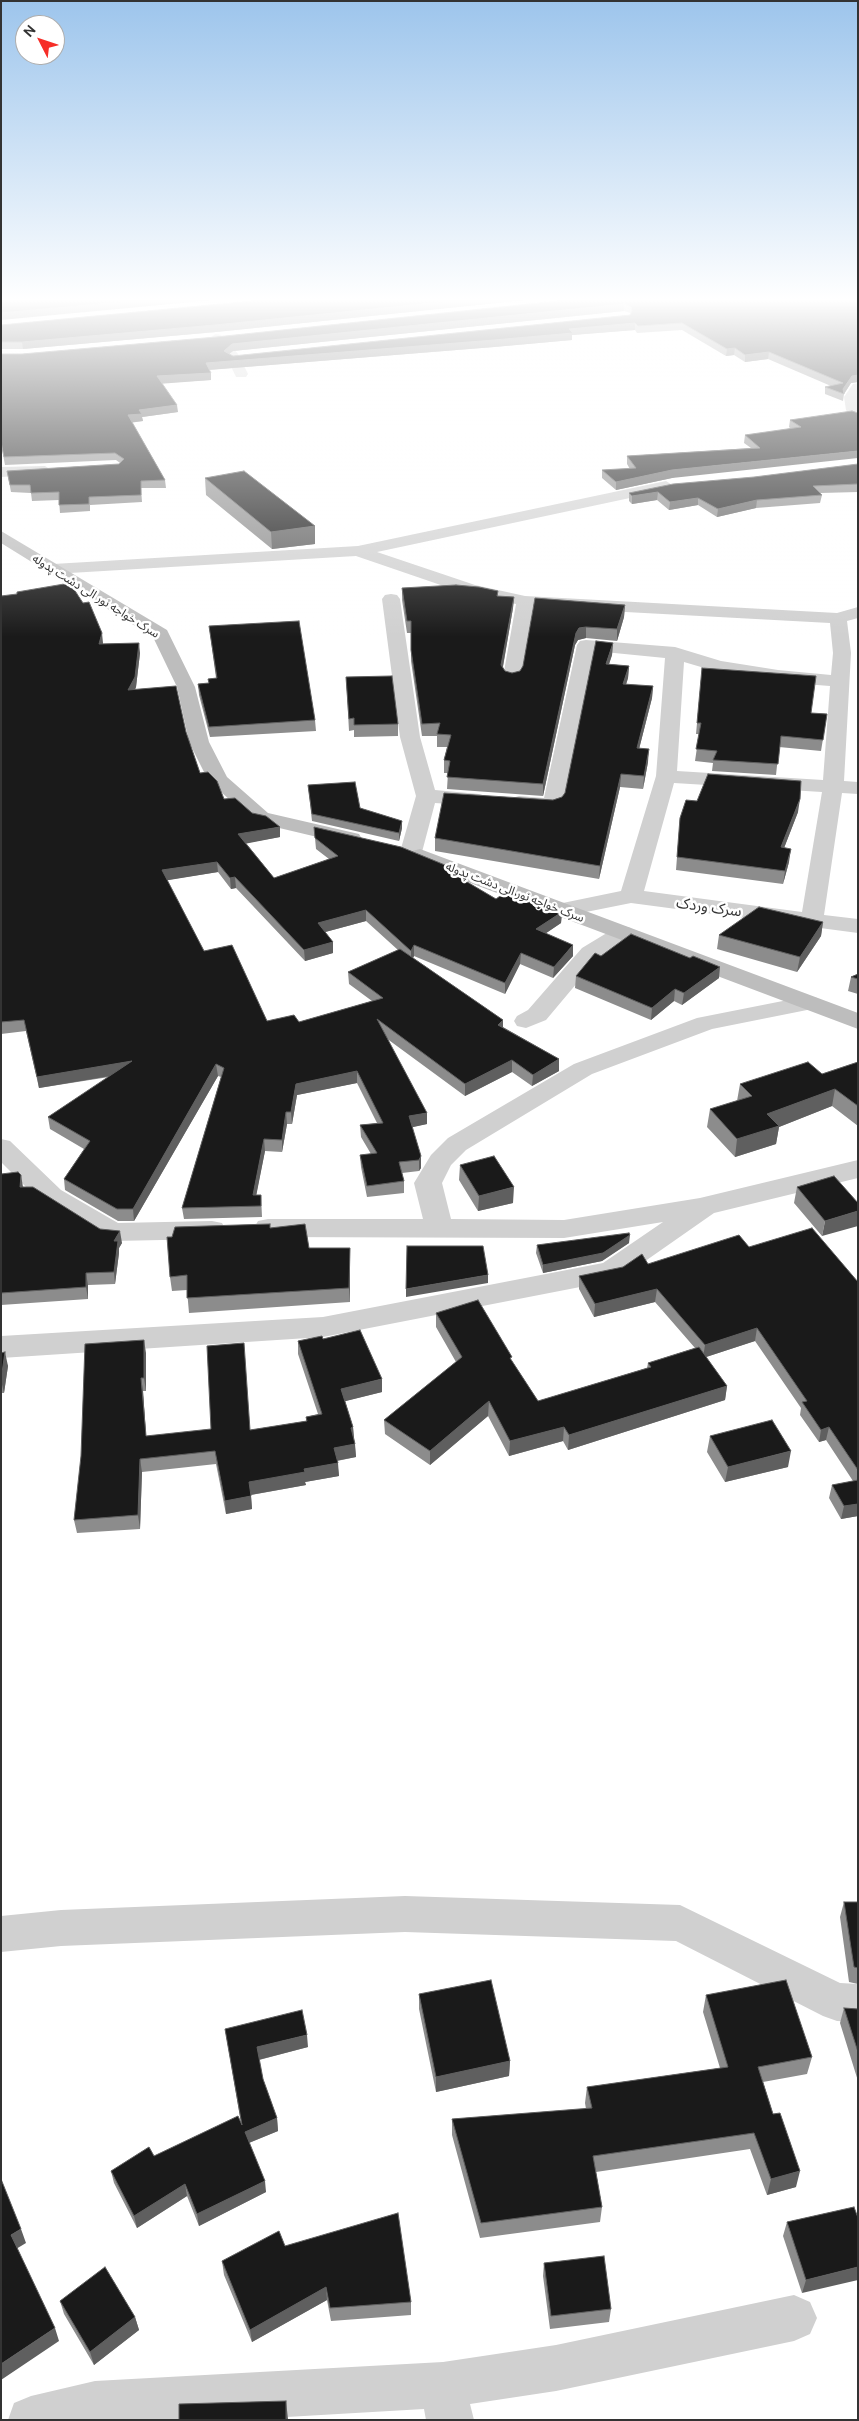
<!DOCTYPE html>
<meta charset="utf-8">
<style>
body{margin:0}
#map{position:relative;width:859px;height:2421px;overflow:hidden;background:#fff;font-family:Ubuntu,sans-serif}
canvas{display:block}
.frame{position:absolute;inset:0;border:2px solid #333;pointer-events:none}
.north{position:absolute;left:15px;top:15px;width:50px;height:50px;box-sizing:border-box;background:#fff;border:1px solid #adadad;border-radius:50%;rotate:311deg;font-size:14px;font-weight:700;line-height:20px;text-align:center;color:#333}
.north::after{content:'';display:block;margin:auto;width:18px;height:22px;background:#f62e28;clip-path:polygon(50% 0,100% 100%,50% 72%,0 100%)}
</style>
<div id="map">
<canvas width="859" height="2421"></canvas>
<div class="frame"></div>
<div class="north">N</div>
</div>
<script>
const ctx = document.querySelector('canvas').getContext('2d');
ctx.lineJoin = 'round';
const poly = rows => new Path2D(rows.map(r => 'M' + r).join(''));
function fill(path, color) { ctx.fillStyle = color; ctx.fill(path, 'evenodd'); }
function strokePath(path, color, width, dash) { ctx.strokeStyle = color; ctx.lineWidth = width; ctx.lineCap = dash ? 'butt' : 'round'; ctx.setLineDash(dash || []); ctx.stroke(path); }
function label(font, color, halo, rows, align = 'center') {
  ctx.font = font + ' Ubuntu,"Noto Sans Arabic",sans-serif'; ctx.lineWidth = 5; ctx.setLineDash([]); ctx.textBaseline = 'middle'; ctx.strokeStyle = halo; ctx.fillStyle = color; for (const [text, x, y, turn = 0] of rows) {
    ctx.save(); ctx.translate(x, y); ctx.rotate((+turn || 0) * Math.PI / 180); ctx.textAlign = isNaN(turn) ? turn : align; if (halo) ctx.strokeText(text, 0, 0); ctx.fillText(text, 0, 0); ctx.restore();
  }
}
const street = poly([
 [216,334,221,335,238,354,248,374,246,377,236,377,227,358,209,338,216,334],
 [858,383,858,419,853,418,846,410,844,397,853,384,858,383],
 [45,466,53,471,50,474,1,477,1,467,45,466],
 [666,481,674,486,672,489,377,552,475,585,525,596,837,613,858,607,858,618,847,621,851,653,844,781,858,782,858,794,842,793,824,915,858,919,858,933,631,903,561,917,553,915,550,910,553,905,621,891,656,776,665,658,594,651,563,805,560,809,553,811,519,808,512,806,509,802,512,798,519,796,544,798,577,645,580,641,586,640,675,647,721,661,778,670,831,675,833,653,830,623,533,607,521,677,519,681,512,683,505,681,503,677,516,604,464,593,356,556,53,574,47,573,44,569,47,565,53,564,358,546,666,481],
 [684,662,718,672,778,682,830,686,823,780,677,771,684,662],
 [674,783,822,792,802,912,644,891,674,783],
 [391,594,397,595,400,599,420,737,435,790,479,794,486,796,489,800,486,804,479,806,435,803,422,852,419,857,411,859,403,857,400,852,416,796,400,737,382,599,385,595,391,594],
 [623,926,631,928,634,933,631,938,598,958,546,1020,526,1028,517,1026,514,1021,517,1016,528,1010,582,948,615,928,623,926],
 [808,996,817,998,820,1003,817,1008,712,1029,592,1074,466,1150,451,1165,442,1183,451,1219,564,1220,700,1198,858,1160,858,1178,714,1213,621,1278,611,1281,323,1337,1,1358,1,1336,323,1317,603,1263,663,1222,564,1238,268,1237,258,1235,254,1228,258,1221,268,1219,423,1219,414,1183,431,1155,448,1138,574,1064,697,1018,808,996],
 [1,1139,10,1141,61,1190,118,1223,212,1221,222,1223,226,1230,222,1237,212,1239,113,1241,103,1239,41,1202,1,1162,1,1139],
 [405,1896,680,1905,840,1983,858,1984,858,2022,837,2021,823,2016,676,1941,405,1932,61,1946,1,1952,1,1916,61,1910,405,1896],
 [794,2295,810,2302,817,2318,810,2334,794,2341,556,2391,470,2404,474,2420,426,2420,424,2409,235,2420,8,2420,14,2403,31,2396,95,2381,443,2362,556,2345,794,2295]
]);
const secondary = poly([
 [1,531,167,630,195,687,209,742,227,777,268,813,359,834,362,839,359,844,351,845,254,822,208,780,189,742,177,687,153,637,1,543,1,531],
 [420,849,858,1013,858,1029,412,861,409,856,412,851,420,849]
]);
const wall = poly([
 [283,298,545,298,216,332,23,349,1,349,1,325],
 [858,298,858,382,851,383,844,394,843,401,825,394,825,387,831,386,768,359,745,362,734,355,726,356,682,330,637,333,635,330,572,335,572,340,494,347,209,370,211,380,162,383,178,412,142,417,143,421,132,422,165,480,166,488,141,488,142,502,90,505,90,511,60,513,59,500,32,501,31,493,11,492,7,471,119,464,120,463,116,460,5,465,1,444,1,354,22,354,216,337,567,300,756,300],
 [624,311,631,313,630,315,233,356,229,354,233,351],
 [858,413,672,478,616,490,602,478,602,470,630,469,627,464,627,456,751,448,744,443,745,435,791,429,789,427,790,420],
 [858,464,858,492,820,493,822,495,820,503,756,508,717,517,698,505,669,510,657,500,632,504,629,501,629,493],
 [205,478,315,526,315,544,272,549,206,495],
 [402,588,498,591,498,596,514,597,513,608,503,667,505,671,512,673,520,671,523,666,535,598,625,605,624,617,617,641,586,638,578,640,575,645,543,796,447,789,448,773,444,773,444,760,447,747,437,747,437,736,422,736,411,661,411,633,407,633,402,600],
 [1,596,103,643,103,644,140,653,136,687,135,690,186,732,200,773,224,799,280,837,246,843,274,878,329,859,316,849,314,827,462,872,462,879,496,899,562,912,561,923,546,933,573,956,553,978,520,964,505,994,414,956,413,958,503,1020,503,1027,559,1059,559,1071,532,1086,512,1072,465,1096,386,1038,427,1124,412,1127,421,1168,419,1171,402,1173,404,1181,404,1193,367,1197,361,1167,360,1155,371,1154,361,1137,360,1125,377,1123,357,1083,297,1095,292,1124,287,1124,282,1152,265,1151,256,1195,261,1195,262,1217,184,1219,182,1208,221,1077,218,1076,134,1221,118,1221,65,1190,64,1179,84,1149,50,1129,48,1117,109,1077,39,1088,26,1031,1,1034],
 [218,872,231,889,236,888,305,961,333,953,333,942,325,932,366,921,398,950,348,972,349,984,372,1001,299,1022,267,1021,204,951,167,880],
 [209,626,315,720,316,731,210,737,199,695,198,684,209,683,208,679,216,678],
 [613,643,612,655,609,664,629,666,628,678,626,685,653,686,652,698,639,749,648,762,643,789,620,787,599,879,435,851,435,838,562,797,565,793],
 [702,668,811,713,827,714,821,751,779,747,776,775,712,771,713,763,695,761,699,734,696,734],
 [346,677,398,724,398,736,354,737,354,730,349,731],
 [308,785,360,808,402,821,402,828,399,841,312,821],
 [798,812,784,848,789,862,783,884,676,870,680,818],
 [823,922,821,936,797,972,717,949,719,935],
 [601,956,719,978,682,1005,674,1001,651,1020,575,988,576,976],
 [858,974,858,994,848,991,851,977],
 [858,1062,858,1126,832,1106,779,1127,776,1144,735,1157,707,1127,710,1109,737,1101,740,1084,822,1074],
 [460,1165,513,1203,478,1211,459,1180],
 [1,1174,122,1243,119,1248,119,1253,115,1284,88,1285,88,1299,1,1305],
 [834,1176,822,1236,794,1203,797,1187],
 [270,1228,309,1248,350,1248,350,1302,189,1313,187,1290,172,1291,170,1277],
 [629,1243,602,1261,543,1273,536,1253,537,1245],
 [749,1247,858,1282,858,1516,841,1519,829,1498,832,1485,853,1481,826,1440,819,1442,800,1415,801,1408,755,1341,706,1357,727,1386,725,1400,568,1450,563,1441,509,1456,488,1416,430,1465,385,1434,384,1420,456,1362,436,1327,436,1313,512,1361,538,1401,647,1368,648,1363,695,1348,655,1302,594,1317,579,1289,579,1276],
 [323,1339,382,1392,345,1401,353,1427,356,1457,337,1461,339,1476,305,1482,306,1485,251,1495,252,1509,226,1514,216,1464,142,1472,140,1529,77,1533,74,1520,146,1353,146,1391,143,1391,146,1436,250,1430,306,1421,306,1417,318,1414,298,1354,298,1341],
 [1,1353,8,1366,4,1393,1,1393],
 [710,1436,788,1467,725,1482,707,1452],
 [844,1902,858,1902,858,1984,849,1982,840,1917],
 [419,1994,510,2061,509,2076,436,2092,419,2009],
 [706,1995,812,2057,807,2074,763,2082,796,2187,767,2195,750,2149,596,2172,602,2207,600,2222,480,2238,452,2135,452,2119,586,2109,585,2103,587,2087,720,2068,703,2012],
 [844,2008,858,2009,858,2081,840,2023],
 [225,2029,308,2047,259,2060,263,2079,277,2118,278,2131,249,2143,266,2192,199,2226,187,2196,137,2228,114,2183,111,2171,154,2156,241,2123],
 [854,2207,802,2293,783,2236,787,2222],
 [285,2246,411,2302,411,2315,331,2321,327,2300,252,2342,224,2275,222,2261],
 [544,2263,611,2309,609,2322,550,2329,543,2276],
 [60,2301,135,2317,139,2330,94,2365,64,2314]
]);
const shadedWall = poly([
 [165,298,235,298,1,320,1,313],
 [482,298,545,298,216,332,23,349,22,342],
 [624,304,624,311,233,351,224,358,224,351,232,344],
 [635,323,635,330,572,335,572,340,494,347,207,370,206,363],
 [735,348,734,355,726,356,727,349],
 [769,352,768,359,745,362,745,355],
 [211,373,211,380,158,384,157,376],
 [858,375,858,382,851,383,844,394,843,389,852,376],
 [177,405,178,412,142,417,143,421,129,423,128,415,139,410],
 [858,451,858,458,672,478,616,490,616,482,672,470],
 [658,492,657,500,632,504,632,496],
 [698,498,698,505,669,510,670,502],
 [757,500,756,508,717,517,718,509],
 [315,526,315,544,272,549,271,532],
 [514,597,513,608,501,677,501,665],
 [625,605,624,617,617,641,617,629],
 [586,627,586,638,578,640,575,645,543,796,543,784,576,633,579,628],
 [102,633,103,643,100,654,99,644],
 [139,643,140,653,136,687,130,700,128,690],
 [613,643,612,655,605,676,606,664],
 [629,666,628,678,622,696,623,684],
 [653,686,652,698,636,761,637,748],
 [649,749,648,762,643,789,644,776],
 [621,774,620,787,599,879,600,866],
 [800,799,798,812,779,861,781,847],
 [402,821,402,828,399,841,399,833],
 [280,827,280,837,239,845,238,834],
 [791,849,789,862,783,884,785,871],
 [217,862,218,872,163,881,162,870],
 [462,872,462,883,457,876],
 [235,877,236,888,231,889,230,878],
 [366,910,366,921,318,934,318,923],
 [562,912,561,923,536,940,536,929],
 [823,922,821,936,797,972,800,957],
 [333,942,333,953,305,961,304,950],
 [414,945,414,956,411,962,411,951],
 [573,945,573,956,553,978,554,967],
 [521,953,520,964,505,994,505,983],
 [720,967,719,978,682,1005,684,993],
 [675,989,674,1001,651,1020,652,1008],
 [503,1020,503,1032,498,1025],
 [559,1059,559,1071,532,1086,533,1075],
 [512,1060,512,1072,465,1096,465,1084],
 [132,1061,134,1072,39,1088,37,1077],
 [216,1064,218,1076,134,1221,133,1209],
 [357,1071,357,1083,297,1095,292,1124,291,1112,296,1084],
 [835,1089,832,1106,779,1127,776,1144,735,1157,737,1139,767,1114],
 [286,1112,287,1124,282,1152,282,1140],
 [427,1113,427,1124,409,1128,409,1116],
 [264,1139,265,1151,254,1207,253,1195],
 [421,1156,421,1168,419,1171,419,1160],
 [21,1175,23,1187,20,1187],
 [514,1187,513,1203,478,1211,479,1196],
 [858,1211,858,1226,822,1236,825,1221],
 [120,1231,122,1243,119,1248,119,1253,115,1284,114,1272,114,1241],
 [630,1235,629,1243,602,1261,543,1273,543,1265],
 [350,1248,350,1302,349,1288],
 [86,1273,88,1285,88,1299,86,1287],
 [488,1275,488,1283,406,1297,406,1289],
 [657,1289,655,1302,594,1317,595,1304],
 [757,1328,755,1341,703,1358,705,1345],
 [144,1340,146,1353,146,1391,144,1378],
 [5,1352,8,1366,4,1393,1,1380],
 [141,1378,143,1391,147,1449,146,1436],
 [382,1379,382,1392,342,1402,341,1389],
 [727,1386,725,1400,568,1450,569,1435],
 [489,1401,488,1416,430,1465,430,1451],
 [353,1427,354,1440,351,1428],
 [564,1427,563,1441,509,1456,510,1441],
 [829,1427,826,1440,819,1442,821,1430],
 [355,1444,356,1457,335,1461,334,1448],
 [791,1451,788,1467,725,1482,728,1467],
 [140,1459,142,1472,140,1529,138,1515],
 [338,1463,339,1476,305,1482,306,1485,250,1495,249,1482,304,1469],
 [251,1496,252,1509,226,1514,225,1501],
 [858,1504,858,1516,841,1519,844,1506],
 [307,2035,308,2047,258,2060,257,2047],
 [510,2061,509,2076,436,2092,436,2077],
 [277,2118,278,2131,246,2144,245,2132],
 [800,2171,796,2187,767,2195,771,2179],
 [265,2181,266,2192,199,2226,197,2214],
 [185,2184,187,2196,137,2228,134,2216],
 [21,2229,26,2243,16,2249,11,2235],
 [858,2267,858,2280,802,2293,806,2280],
 [326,2287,327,2300,252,2342,250,2330],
 [135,2317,139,2330,94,2365,90,2352],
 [55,2328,59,2341,1,2380,1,2364],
 [286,2401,288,2419,288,2420,286,2420]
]);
const building = poly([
 [1,298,165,298,1,313,1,298],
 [283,298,482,298,215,325,22,342,1,342,1,325,283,298],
 [632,298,708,298,756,300,828,298,858,298,858,375,852,376,843,389,844,394,825,387,843,383,769,352,745,355,735,348,727,349,682,323,638,326,635,323,569,329,573,333,494,340,206,363,211,373,157,376,177,405,139,410,142,414,128,415,165,480,141,481,141,495,89,497,89,504,59,505,59,492,31,493,30,485,10,485,7,471,119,464,124,459,115,453,4,457,1,442,1,354,22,354,216,337,567,300,632,298],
 [624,304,631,307,632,311,630,315,233,356,224,351,232,344,624,304],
 [852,411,858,413,858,451,672,470,616,482,602,470,636,468,627,456,760,448,745,435,801,427,790,420,852,411],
 [858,464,858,484,813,486,822,495,757,500,718,509,698,498,670,502,658,492,632,496,629,493,673,484,754,477,858,464],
 [244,471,315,526,271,532,205,478,244,471],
 [70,583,83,603,89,602,102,633,99,644,139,643,135,677,128,690,176,686,186,732,200,773,208,772,217,781,224,799,235,798,252,813,266,816,280,827,238,834,274,878,338,856,315,838,314,827,401,847,462,872,457,876,496,899,508,890,562,912,536,929,573,945,554,967,521,953,505,983,414,945,411,951,366,910,318,923,333,942,304,950,235,877,230,878,217,862,162,870,204,951,232,945,267,1021,294,1015,299,1022,383,998,348,972,400,949,503,1020,498,1025,559,1059,533,1075,512,1060,465,1084,377,1019,427,1113,409,1116,421,1156,419,1160,399,1162,404,1181,367,1186,360,1155,377,1153,360,1125,383,1123,357,1071,296,1084,291,1112,286,1112,282,1140,264,1139,253,1195,261,1195,261,1206,182,1208,224,1068,216,1064,133,1209,117,1209,64,1179,90,1141,48,1117,132,1061,37,1077,24,1020,1,1022,1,596,17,594,17,592,70,583],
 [456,585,479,587,498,591,497,596,514,597,501,665,505,671,512,673,520,671,523,666,535,598,625,605,617,629,586,627,579,628,576,633,543,784,447,777,450,761,444,760,451,735,437,734,440,723,422,724,411,650,411,621,407,621,402,588,456,585],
 [299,621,315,720,209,727,198,684,209,683,208,679,217,678,209,626,299,621],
 [596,641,613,643,606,664,629,666,623,684,653,686,637,748,649,749,644,776,621,774,600,866,435,838,444,793,553,800,562,797,565,793,596,641],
 [702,668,816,676,811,713,827,714,823,740,781,736,778,764,713,760,717,751,696,749,701,723,697,723,702,668],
 [392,676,398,724,354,725,354,718,349,719,346,677,392,676],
 [708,774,801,781,800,799,781,847,791,849,785,871,677,857,680,818,686,800,697,801,708,774],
 [355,782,360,808,402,821,399,833,312,814,308,785,355,782],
 [759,907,823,922,800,957,719,935,759,907],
 [631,934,690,958,693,956,720,967,684,993,675,989,652,1008,576,976,595,953,601,956,631,934],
 [858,974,858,979,851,977,858,974],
 [808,1062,822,1074,858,1062,858,1106,835,1089,767,1114,779,1126,737,1139,710,1109,752,1096,740,1084,808,1062],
 [494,1156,514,1187,479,1196,460,1165,494,1156],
 [18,1172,21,1175,20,1187,33,1187,100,1229,120,1231,114,1241,118,1241,114,1272,86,1273,86,1287,1,1293,1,1174,18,1172],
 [834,1176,858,1203,858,1211,825,1221,797,1187,834,1176],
 [270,1224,270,1228,305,1224,309,1248,350,1248,349,1288,187,1298,187,1275,170,1277,167,1237,172,1237,175,1227,270,1224],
 [812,1228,858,1282,858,1470,829,1427,821,1430,802,1402,807,1401,757,1328,705,1345,657,1289,595,1304,579,1276,623,1267,642,1254,648,1264,739,1235,749,1247,812,1228],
 [629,1233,630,1235,603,1253,543,1265,537,1245,629,1233],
 [407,1246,483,1246,488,1275,406,1289,407,1246],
 [478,1300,512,1357,510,1358,538,1401,651,1367,648,1363,699,1347,727,1386,569,1435,564,1427,510,1441,489,1401,430,1451,384,1420,462,1357,436,1313,478,1300],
 [360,1330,382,1379,341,1389,353,1427,351,1428,355,1444,334,1448,338,1463,304,1469,305,1472,249,1482,251,1496,225,1501,215,1451,140,1459,138,1515,74,1520,81,1456,85,1344,144,1340,144,1378,141,1378,146,1436,211,1429,207,1346,244,1343,250,1430,307,1421,306,1417,322,1414,298,1341,322,1336,323,1339,360,1330],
 [5,1352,1,1380,1,1353,5,1352],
 [772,1420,791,1451,728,1467,710,1436,772,1420],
 [858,1480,858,1504,844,1506,832,1485,858,1480],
 [844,1902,858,1902,858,1968,854,1967,844,1902],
 [491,1980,510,2061,436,2077,419,1994,491,1980],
 [786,1980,812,2057,758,2067,773,2114,780,2113,800,2171,771,2179,754,2133,593,2156,602,2207,481,2223,452,2119,592,2108,587,2087,728,2067,706,1995,786,1980],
 [844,2008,858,2009,858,2052,844,2008],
 [302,2010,307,2035,257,2047,263,2079,277,2118,245,2132,265,2181,197,2214,185,2184,134,2216,111,2171,149,2147,154,2156,238,2116,242,2125,225,2029,302,2010],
 [1,2179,21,2229,11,2235,55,2328,1,2364,1,2179],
 [854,2207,858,2218,858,2267,806,2280,787,2222,854,2207],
 [398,2213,411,2302,330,2308,326,2287,250,2330,222,2261,279,2231,285,2246,398,2213],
 [604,2256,611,2309,551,2316,544,2263,604,2256],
 [105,2267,135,2317,90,2352,60,2301,105,2267],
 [286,2401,286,2420,179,2420,179,2404,286,2401]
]);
const farStreetnames = [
 ["سرک خواجه نور الی دشت پدوله",96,596,32],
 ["سرک خواجه نور الی دشت پدوله",515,892,21]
];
const streetNames = [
 ["سرک وردک",709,907,8]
];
fill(street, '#d0d0d0');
fill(secondary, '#bdbdbd');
fill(wall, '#8c8c8c');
fill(shadedWall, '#5f5f5f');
fill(building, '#1a1a1a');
strokePath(building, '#5f5f5f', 1);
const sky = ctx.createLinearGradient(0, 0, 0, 637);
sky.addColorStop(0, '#9dc5ec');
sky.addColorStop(0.47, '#fff');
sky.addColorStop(1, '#ffffff00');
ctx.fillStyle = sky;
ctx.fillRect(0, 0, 859, 637);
label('12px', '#333', '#fff', farStreetnames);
label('15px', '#333', '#fff', streetNames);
</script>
